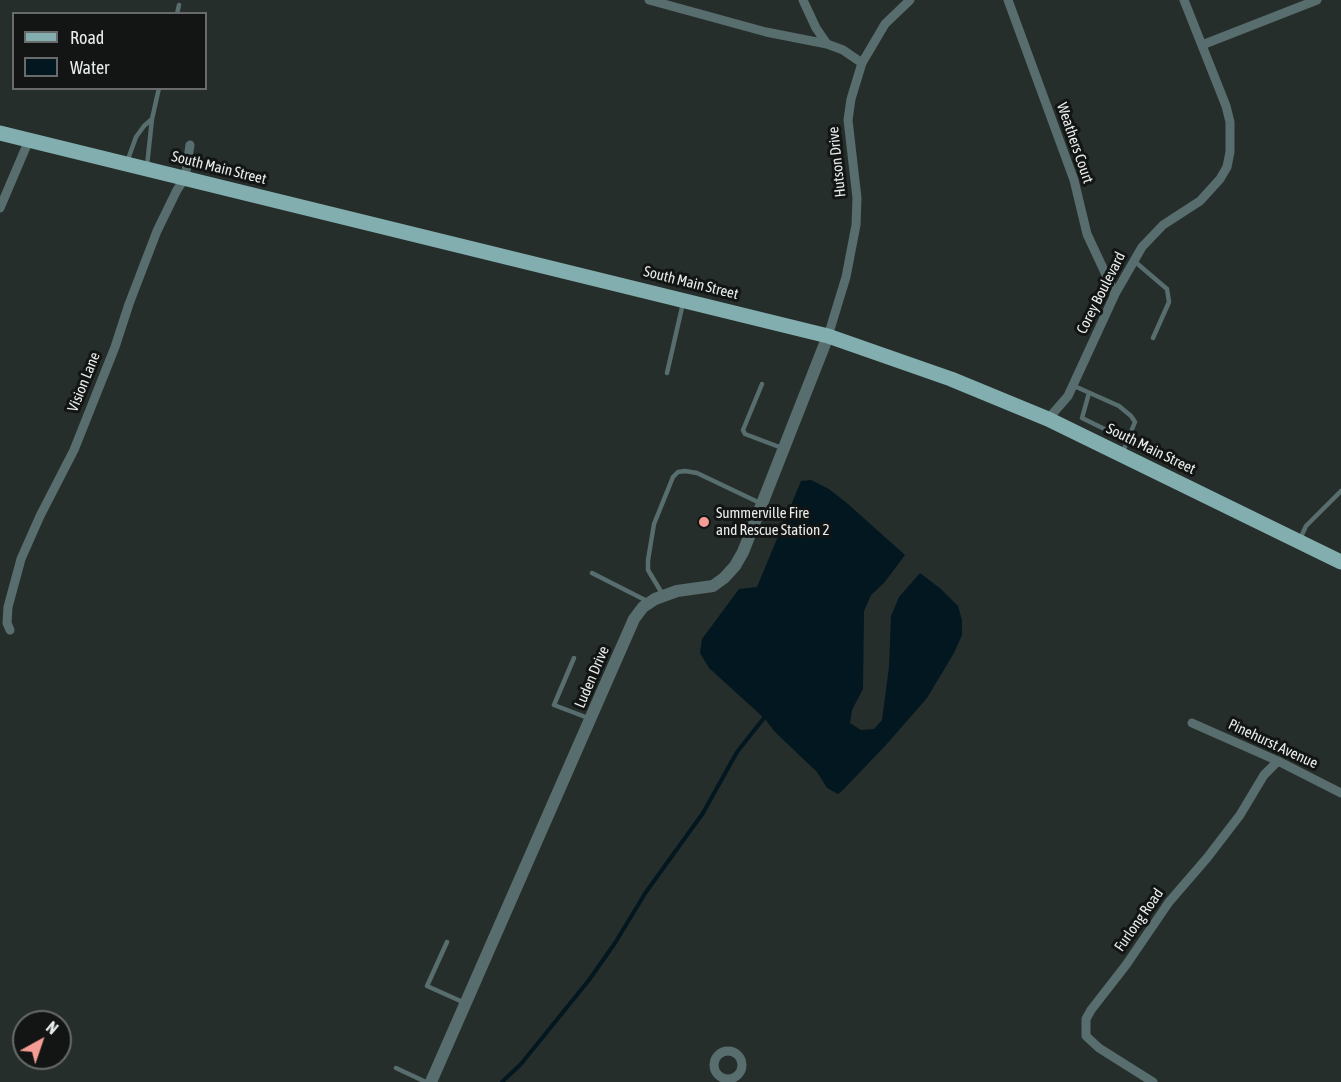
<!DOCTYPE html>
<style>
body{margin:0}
#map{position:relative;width:1341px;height:1082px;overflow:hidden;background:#262e2b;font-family:"Asap Condensed",sans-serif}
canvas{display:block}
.legend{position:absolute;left:12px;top:12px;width:195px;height:78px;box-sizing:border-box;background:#121514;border:2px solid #686b6a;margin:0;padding:8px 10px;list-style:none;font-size:18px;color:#e8edeb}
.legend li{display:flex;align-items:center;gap:12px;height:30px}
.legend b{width:30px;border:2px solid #686b6a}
.north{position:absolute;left:12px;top:1010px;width:60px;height:60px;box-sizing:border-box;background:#121514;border:2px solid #686b6a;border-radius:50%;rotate:40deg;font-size:16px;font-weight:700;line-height:24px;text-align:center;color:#e8edeb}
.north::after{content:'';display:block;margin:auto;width:21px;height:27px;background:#f59c94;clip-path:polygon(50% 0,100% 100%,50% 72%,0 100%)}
</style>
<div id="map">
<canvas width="1341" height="1082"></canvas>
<ul class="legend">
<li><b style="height:8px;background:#82aeaf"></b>Road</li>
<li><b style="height:16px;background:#021720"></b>Water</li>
</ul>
<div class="north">N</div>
</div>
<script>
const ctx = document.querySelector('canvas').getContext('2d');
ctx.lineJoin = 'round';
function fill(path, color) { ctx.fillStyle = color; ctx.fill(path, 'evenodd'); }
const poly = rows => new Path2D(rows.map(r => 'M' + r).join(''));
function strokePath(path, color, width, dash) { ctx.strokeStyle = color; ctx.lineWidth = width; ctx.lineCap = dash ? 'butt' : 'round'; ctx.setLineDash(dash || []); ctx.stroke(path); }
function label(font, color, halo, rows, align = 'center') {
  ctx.font = font + ' "Asap Condensed",sans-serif'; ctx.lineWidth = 6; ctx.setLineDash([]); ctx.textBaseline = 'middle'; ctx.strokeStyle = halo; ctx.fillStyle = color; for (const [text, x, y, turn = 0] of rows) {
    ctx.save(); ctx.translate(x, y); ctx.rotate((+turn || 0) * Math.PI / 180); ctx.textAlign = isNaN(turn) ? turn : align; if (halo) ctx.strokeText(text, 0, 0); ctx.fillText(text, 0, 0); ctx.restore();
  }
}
const water = poly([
 [811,480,829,489,848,504,905,555,884,583,871,595,864,611,863,689,852,710,850,723,861,730,874,729,882,720,889,667,891,616,899,597,920,573,941,589,958,606,962,620,962,635,954,653,927,698,885,746,842,791,838,794,827,788,817,772,775,732,764,718,709,668,700,653,702,639,739,589,757,587,801,481]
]);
const stream = poly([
 [502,1082,521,1064,589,980,615,943,646,892,703,813,737,752,764,718]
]);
const service = poly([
 [177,14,179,5],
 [127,162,136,137,144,126,152,119],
 [147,166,152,119,159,88],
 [1133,260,1167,289,1169,302,1153,338],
 [667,373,683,303],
 [762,384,743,430,745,434,782,448],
 [1072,385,1119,406,1131,416,1135,422,1122,454],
 [1089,393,1082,418,1129,441],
 [1300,539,1306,526,1341,491],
 [592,573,647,601],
 [663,595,648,570,648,560,654,524,673,477,678,472,685,471,697,473,760,503],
 [574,658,554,705,588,718],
 [447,942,427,986,465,1003],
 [396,1068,426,1082]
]);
const minor = poly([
 [649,0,766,32,827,44,816,28,803,0],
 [1008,0,1074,180,1087,234,1115,294],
 [827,44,843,50,862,63],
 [1202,45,1317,0],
 [0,208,29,140],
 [828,336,846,277,856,225,857,198,848,120,851,99,862,63,885,24,910,0],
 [1048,419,1068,396,1115,294,1142,247,1163,225,1200,201,1220,179,1227,167,1230,152,1230,122,1226,106,1184,0],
 [10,630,7,623,8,607,21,559,40,516,74,450,115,347,129,304,157,231,177,190,185,178,190,145],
 [1192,723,1278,761,1341,793],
 '714 1065a14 14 0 1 1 28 0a14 14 0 1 1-28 0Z',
 [1153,1082,1099,1048,1086,1036,1086,1019,1091,1010,1126,965,1169,902,1207,858,1240,815,1264,775,1278,761]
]);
const tertiary = poly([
 [431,1082,634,619,643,607,655,599,677,591,713,586,724,578,735,566,743,552,828,336]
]);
const primary = poly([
 [0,133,828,336,951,379,1048,419,1341,562]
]);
const markers = [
 [704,522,6,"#f59c94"]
];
const streetNames = [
 ["Weathers Court",1075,143,71],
 ["Hutson Drive",837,162,-96],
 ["South Main Street",219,168,14],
 ["South Main Street",691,283,14],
 ["Corey Boulevard",1101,293,-63],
 ["Vision Lane",84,382,-68],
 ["South Main Street",1151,449,26],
 ["Luden Drive",592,677,-67],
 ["Pinehurst Avenue",1273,744,25],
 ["Furlong Road",1139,920,-55]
];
const poiNames = [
 ["Summerville Fire",716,513],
 ["and Rescue Station 2",716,530]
];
fill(water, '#021720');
strokePath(stream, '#021720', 4);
strokePath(service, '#586d6e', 4.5);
strokePath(minor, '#586d6e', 9);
strokePath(tertiary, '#586d6e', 12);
strokePath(primary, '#82aeaf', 15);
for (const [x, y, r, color] of markers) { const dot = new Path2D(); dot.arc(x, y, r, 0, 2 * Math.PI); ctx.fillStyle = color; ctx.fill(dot); strokePath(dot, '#121514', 2); }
label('15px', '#e8edeb', '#121514', streetNames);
label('15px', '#e8edeb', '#121514', poiNames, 'left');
</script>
